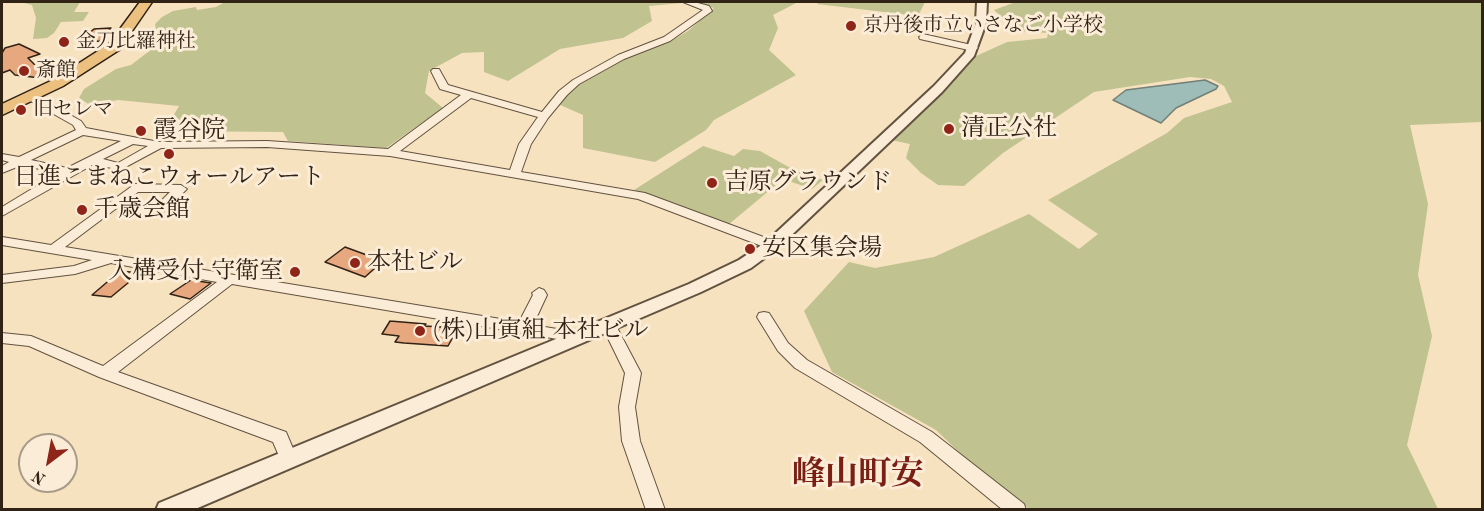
<!DOCTYPE html>
<meta charset="utf-8">
<style>
body{margin:0}
#map{position:relative;width:1484px;height:511px;overflow:hidden;background:#f7e2c0;font-family:"Old Standard TT",serif}
canvas{display:block}
.frame{position:absolute;inset:0;border:3px solid #302215;pointer-events:none}
.north{position:absolute;left:18px;top:433px;width:60px;height:60px;box-sizing:border-box;background:#faecd6;border:2px solid #a99b89;border-radius:50%;rotate:212deg;font-size:16px;font-weight:700;line-height:24px;text-align:center;color:#302215}
.north::after{content:'';display:block;margin:auto;width:21px;height:27px;background:#8f2418;clip-path:polygon(50% 0,100% 100%,50% 72%,0 100%)}
</style>
<div id="map">
<canvas width="1484" height="511"></canvas>
<div class="frame"></div>
<div class="north">N</div>
</div>
<script>
const ctx = document.querySelector('canvas').getContext('2d');
ctx.lineJoin = 'round';
function fill(path, color) { ctx.fillStyle = color; ctx.fill(path, 'evenodd'); }
const poly = rows => new Path2D(rows.map(r => 'M' + r).join(''));
function strokePath(path, color, width, dash) { ctx.strokeStyle = color; ctx.lineWidth = width; ctx.lineCap = dash ? 'butt' : 'round'; ctx.setLineDash(dash || []); ctx.stroke(path); }
function label(font, color, halo, rows, align = 'center') {
  ctx.font = font + ' "Old Standard TT","Noto Serif JP",serif'; ctx.lineWidth = 6; ctx.setLineDash([]); ctx.textBaseline = 'middle'; ctx.strokeStyle = halo; ctx.fillStyle = color; for (const [text, x, y, turn = 0] of rows) {
    ctx.save(); ctx.translate(x, y); ctx.rotate((+turn || 0) * Math.PI / 180); ctx.textAlign = isNaN(turn) ? turn : align; if (halo) ctx.strokeText(text, 0, 0); ctx.fillText(text, 0, 0); ctx.restore();
  }
}
const green = poly([
 [20,2,80,2,74,12,89,12,83,21,61,22,54,33,47,38,33,39,36,18,32,5],
 [225,2,692,2,649,6,652,21,623,38,560,49,508,81,484,72,484,52,462,53,429,71,425,93,443,108,386,148,288,141,283,132,169,131,169,123,179,106,118,100,90,105,79,98,84,89,116,69,131,65,169,36,156,29,155,24,162,17,173,11,196,7,197,10,216,7],
 [696,2,798,2,773,15,778,28,769,50,796,75,714,120,706,130,655,162,583,148,583,115,558,104,578,83,623,58,671,41,688,31,714,8],
 [819,2,925,2,918,16,817,4],
 [1016,2,1482,2,1482,122,1410,125,1428,204,1418,275,1432,336,1407,445,1438,509,1030,509,994,486,936,430,832,372,804,311,849,262,875,268,934,257,1029,214,1079,249,1098,234,1048,200,1167,133,1184,118,1232,102,1224,86,1211,79,1190,77,1094,92,1003,153,964,186,938,185,921,173,906,158,910,144,891,140,974,57,1007,42,1047,38,1048,33,1016,31,994,10],
 [703,146,734,156,743,149,760,151,794,170,823,180,812,189,783,179,728,225,634,190]
]);
const water = poly([
 [1205,80,1218,86,1216,89,1176,108,1161,123,1113,100,1126,90,1205,80]
]);
const building = poly([
 [111,28,100,41,77,43,94,29,111,28],
 [19,44,40,54,28,58,49,79,15,75,10,70,2,73,2,53,5,48,19,44],
 [345,247,383,261,365,277,325,262,345,247],
 [120,271,140,273,111,297,92,295,120,271],
 [191,280,211,283,190,299,170,294,191,280],
 [390,321,426,324,424,326,458,328,448,346,404,343,395,342,399,336,382,334,390,321]
]);
const minor = poly([
 [683,2,694,2,709,6,712,11,670,41,624,59,579,84,567,95,548,118,531,144,521,172,645,193,777,242,779,245,777,248,767,248,638,199,390,156,267,147,161,148,120,170,94,164,2,216,2,207,58,173,22,165,2,173,2,166,9,162,2,160,2,154,19,157,76,130,73,125,27,99,27,95,35,95,81,121,86,128,159,142,267,141,388,149,461,95,440,89,431,71,433,69,439,69,448,85,542,112,559,91,573,80,618,55,664,37,703,10,683,2],
 [471,98,538,117,519,144,510,170,400,151,471,98],
 [83,135,121,141,67,168,31,160,83,135],
 [133,144,148,146,118,163,103,159,133,144],
 [923,34,976,46,978,48,973,51,920,39,919,37,923,34],
 [135,184,181,185,187,189,161,214,157,215,151,211,170,192,138,192,65,247,519,322,533,295,532,293,539,288,544,290,547,295,533,325,575,332,580,333,583,337,580,341,575,342,232,284,118,372,286,432,297,458,294,463,288,465,282,463,273,442,99,377,29,346,2,343,2,333,31,336,103,366,217,282,111,263,75,274,2,283,2,275,74,266,92,260,2,245,2,237,51,245,135,184],
 [764,312,769,313,788,343,807,360,932,432,1024,504,1026,510,1003,510,920,442,795,368,778,351,757,317,759,313,764,312],
 [608,319,613,320,641,373,635,407,640,441,665,510,646,510,622,441,619,407,625,373,601,324,603,320,608,319]
]);
const tertiary = poly([
 [977,2,987,2,986,23,974,56,942,92,778,248,751,268,701,292,193,510,156,510,159,503,689,284,739,260,766,242,934,86,965,53,976,23,977,2]
]);
const primary = poly([
 [140,2,152,2,119,50,63,86,2,115,2,104,53,80,109,44,140,2]
]);
const markers = [
 [851,26,6,"#8f2418"],
 [64,42,6,"#8f2418"],
 [24,71,6,"#8f2418"],
 [21,110,6,"#8f2418"],
 [949,129,6,"#8f2418"],
 [141,131,6,"#8f2418"],
 [169,154,6,"#8f2418"],
 [712,183,6,"#8f2418"],
 [82,210,6,"#8f2418"],
 [750,249,6,"#8f2418"],
 [355,263,6,"#8f2418"],
 [295,272,6,"#8f2418"],
 [420,331,6,"#8f2418"]
];
const farPoinames = [
 ["京丹後市立いさなご小学校",863,26],
 ["金刀比羅神社",76,42],
 ["斎館",36,71],
 ["旧セレマ",33,110]
];
const poiNames = [
 ["清正公社",961,129],
 ["霞谷院",153,131],
 ["日進こまねこウォールアート",169,178,"center"],
 ["吉原グラウンド",724,183],
 ["千歳会館",94,210],
 ["安区集会場",762,249],
 ["本社ビル",367,263],
 ["入構受付 守衛室",283,272,"right"],
 ["(株)山寅組 本社ビル",432,331]
];
const nearQuarternames = [
 ["峰山町安",858,475]
];
fill(green, '#c0c290');
fill(water, '#9ebdb8');
strokePath(water, '#727f77', 1.5);
fill(building, '#e7a77f');
strokePath(building, '#302215', 1.5);
strokePath(minor, '#625240', 2);
strokePath(tertiary, '#625240', 4);
strokePath(primary, '#302215', 3);
fill(minor, '#faecd6');
fill(tertiary, '#faecd6');
fill(primary, '#ecc180');
for (const [x, y, r, color] of markers) { const dot = new Path2D(); dot.arc(x, y, r, 0, 2 * Math.PI); ctx.fillStyle = color; ctx.fill(dot); strokePath(dot, '#faecd6', 2); }
label('20px', '#302215', '#faecd6', farPoinames, 'left');
label('24px', '#302215', '#faecd6', poiNames, 'left');
label('bold 33px', '#7a1f14', '#faecd6', nearQuarternames);
</script>
